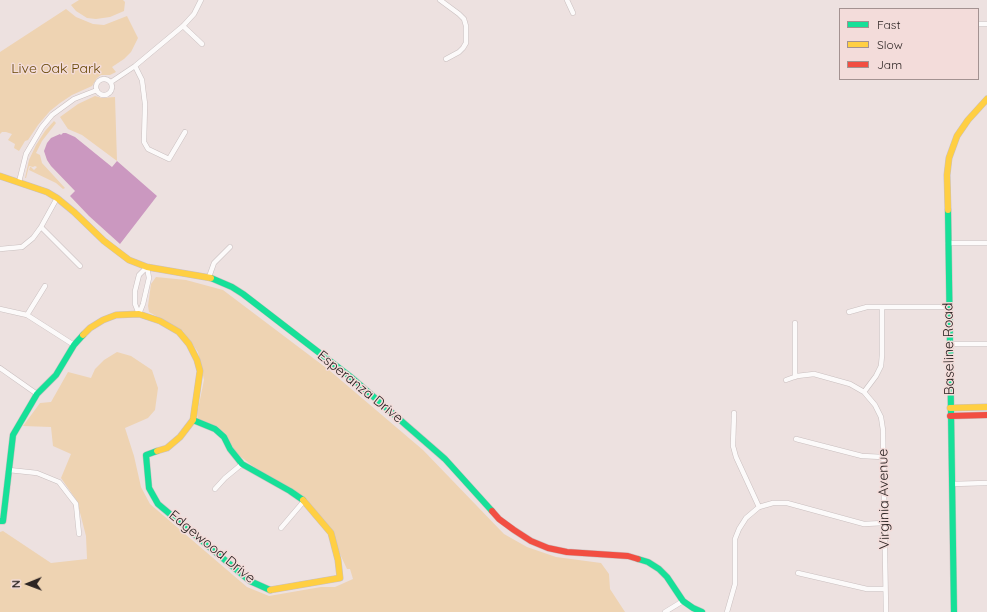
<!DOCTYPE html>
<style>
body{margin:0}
#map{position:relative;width:987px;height:612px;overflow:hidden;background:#ede1e0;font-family:Quicksand,sans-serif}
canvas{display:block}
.legend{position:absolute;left:839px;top:8px;width:140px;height:72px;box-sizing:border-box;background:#f3dcda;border:1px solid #a39291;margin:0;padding:5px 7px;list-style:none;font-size:12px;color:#2c2423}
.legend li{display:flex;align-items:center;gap:8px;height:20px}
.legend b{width:20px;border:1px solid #a39291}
.north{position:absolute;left:8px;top:564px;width:40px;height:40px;-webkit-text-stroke:3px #f3dcda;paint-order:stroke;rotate:269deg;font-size:11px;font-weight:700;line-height:16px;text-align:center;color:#2c2423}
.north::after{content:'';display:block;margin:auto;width:14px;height:18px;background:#2c2423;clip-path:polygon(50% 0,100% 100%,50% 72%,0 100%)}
</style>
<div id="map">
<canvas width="987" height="612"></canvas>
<ul class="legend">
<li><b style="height:5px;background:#16e098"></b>Fast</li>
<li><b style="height:5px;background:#ffcf43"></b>Slow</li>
<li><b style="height:5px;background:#f24e42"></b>Jam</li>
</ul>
<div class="north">N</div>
</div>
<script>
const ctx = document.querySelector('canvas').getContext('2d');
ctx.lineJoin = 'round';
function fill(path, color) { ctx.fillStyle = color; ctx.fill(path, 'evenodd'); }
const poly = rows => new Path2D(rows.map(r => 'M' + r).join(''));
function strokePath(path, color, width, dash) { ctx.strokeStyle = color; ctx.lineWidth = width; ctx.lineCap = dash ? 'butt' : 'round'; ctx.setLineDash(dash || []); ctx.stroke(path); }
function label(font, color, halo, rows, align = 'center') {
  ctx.font = font + ' Quicksand,sans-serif'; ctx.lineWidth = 3; ctx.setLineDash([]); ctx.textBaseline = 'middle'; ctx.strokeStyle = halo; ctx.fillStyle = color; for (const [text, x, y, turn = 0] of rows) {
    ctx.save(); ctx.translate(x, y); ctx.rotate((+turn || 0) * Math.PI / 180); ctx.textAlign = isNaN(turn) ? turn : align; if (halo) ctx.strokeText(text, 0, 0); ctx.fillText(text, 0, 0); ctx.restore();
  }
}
const green = poly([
 [79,0,123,0,125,2,124,11,110,17,96,19,87,18,76,11,71,5],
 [66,9,76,17,93,24,104,25,127,16,138,38,131,52,124,59,112,67,116,72,110,75,101,75,97,78,92,86,72,95,60,103,50,111,38,125,28,140,25,141,19,151,14,148,15,144,8,140,12,134,6,132,2,132,0,134,0,52],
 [95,96,102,98,115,97,117,161,82,135,68,129,60,117,78,104],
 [54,121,56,123,42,141,36,153,40,155,42,163,65,188,63,189,56,183,29,170,30,167,31,167,34,170,37,167,35,166,33,167,29,166,26,178,25,178,29,160,36,145,45,131],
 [156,277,186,280,223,290,329,370,423,450,504,534,527,547,556,557,601,563,609,574,610,589,625,612,0,612,0,532,3,531,51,563,87,559,86,536,77,501,61,478,71,454,53,446,51,427,23,426,40,403,51,402,68,372,91,378,95,369,104,360,117,352,131,356,152,370,158,388,155,410,148,418,125,428,134,456,141,487,150,504,247,587,269,596,321,587,335,587,353,579,350,569,347,569,324,520,301,497,266,476,237,454,226,437,198,420,197,414,204,380,198,352,183,331,149,312,148,306,151,284]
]);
const water = poly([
 [63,133,66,133,75,137,112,167,117,161,157,196,120,244,89,216,70,196,75,191,51,166,47,160,44,151,47,143,51,138,60,134,61,135]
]);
const street = poly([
 [440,0,459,14,464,19,466,26,466,43,463,48,459,52,446,59],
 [567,0,573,13],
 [978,24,987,24],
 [183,26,202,44],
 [135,66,142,80,145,104,144,142,148,149,169,159,185,132],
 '96 87a8 8 0 1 1 16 0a8 8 0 1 1-16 0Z',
 [111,82,135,66,183,26,194,14,201,0],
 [19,182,26,154,42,127,52,115,74,99,97,90],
 [41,227,80,266],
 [948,243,987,243],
 [0,249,22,247,33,238,41,227,57,198],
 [209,277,214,263,230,247],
 [0,309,27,315,74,345],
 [849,312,867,307,949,307],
 [139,314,135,304,135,291,139,275,147,267],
 [139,314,143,304,149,278,147,267],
 [27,315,45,286],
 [949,344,987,344],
 [0,368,37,394],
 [795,377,795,323],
 [786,380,797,376,814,374,850,384,864,392,875,405,881,417,883,430,886,612],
 [864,392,876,376,881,366,882,355,882,307],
 [734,413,733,446,736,457,759,507],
 [796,439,862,456,883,457],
 [9,470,37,473,59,482,76,504,79,534],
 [952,484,987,483],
 [215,489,225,478,242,464],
 [281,528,304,501],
 [798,573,867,589,885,589],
 [665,612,683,601],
 [727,612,735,584,735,539,739,529,746,518,759,507,773,503,787,503,864,524,884,523]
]);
const fast = poly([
 [948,210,954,612],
 [211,278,232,287,243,294,352,378,445,459,492,511],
 [193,420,215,429,224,437,230,449,242,464,290,491,303,500],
 [157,451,146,455,149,488,158,504,250,581,270,590],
 [0,521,3,521,13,435,37,394,56,375,74,345,83,335],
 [638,559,648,562,659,569,667,577,683,601,693,608,702,612]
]);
const slow = poly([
 [0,176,47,192,57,198,74,212,104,241,129,260,147,267,211,278],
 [948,210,947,175,949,158,957,136,968,120,987,99],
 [83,335,90,328,103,320,116,315,139,314,160,321,179,332,189,344,197,360,200,371,193,420,180,437,167,448,157,451],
 [950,408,987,407],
 [270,590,340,578,338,560,331,533,303,500]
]);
const jam = poly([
 [950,416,987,415],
 [492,511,499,519,514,530,531,541,548,548,567,552,628,556,638,559]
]);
const parkNames = [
 ["Live Oak Park",56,69]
];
const streetNames = [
 ["Baseline Road",949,349,-91],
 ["Esperanza Drive",360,387,39],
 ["Virginia Avenue",884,499,-91],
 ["Edgewood Drive",212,547,39]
];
fill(green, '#eed3b2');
fill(water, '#cb98c0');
strokePath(street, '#c9bfbf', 5.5);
strokePath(fast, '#c9bfbf', 7);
strokePath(slow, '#c9bfbf', 7);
strokePath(jam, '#c9bfbf', 7);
strokePath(street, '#fcfafa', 4.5);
strokePath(fast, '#16e098', 6);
strokePath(slow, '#ffcf43', 6);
strokePath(jam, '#f24e42', 6);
label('14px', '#684805', '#f3dcda', parkNames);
label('14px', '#2c2423', '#f3dcda', streetNames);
</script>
